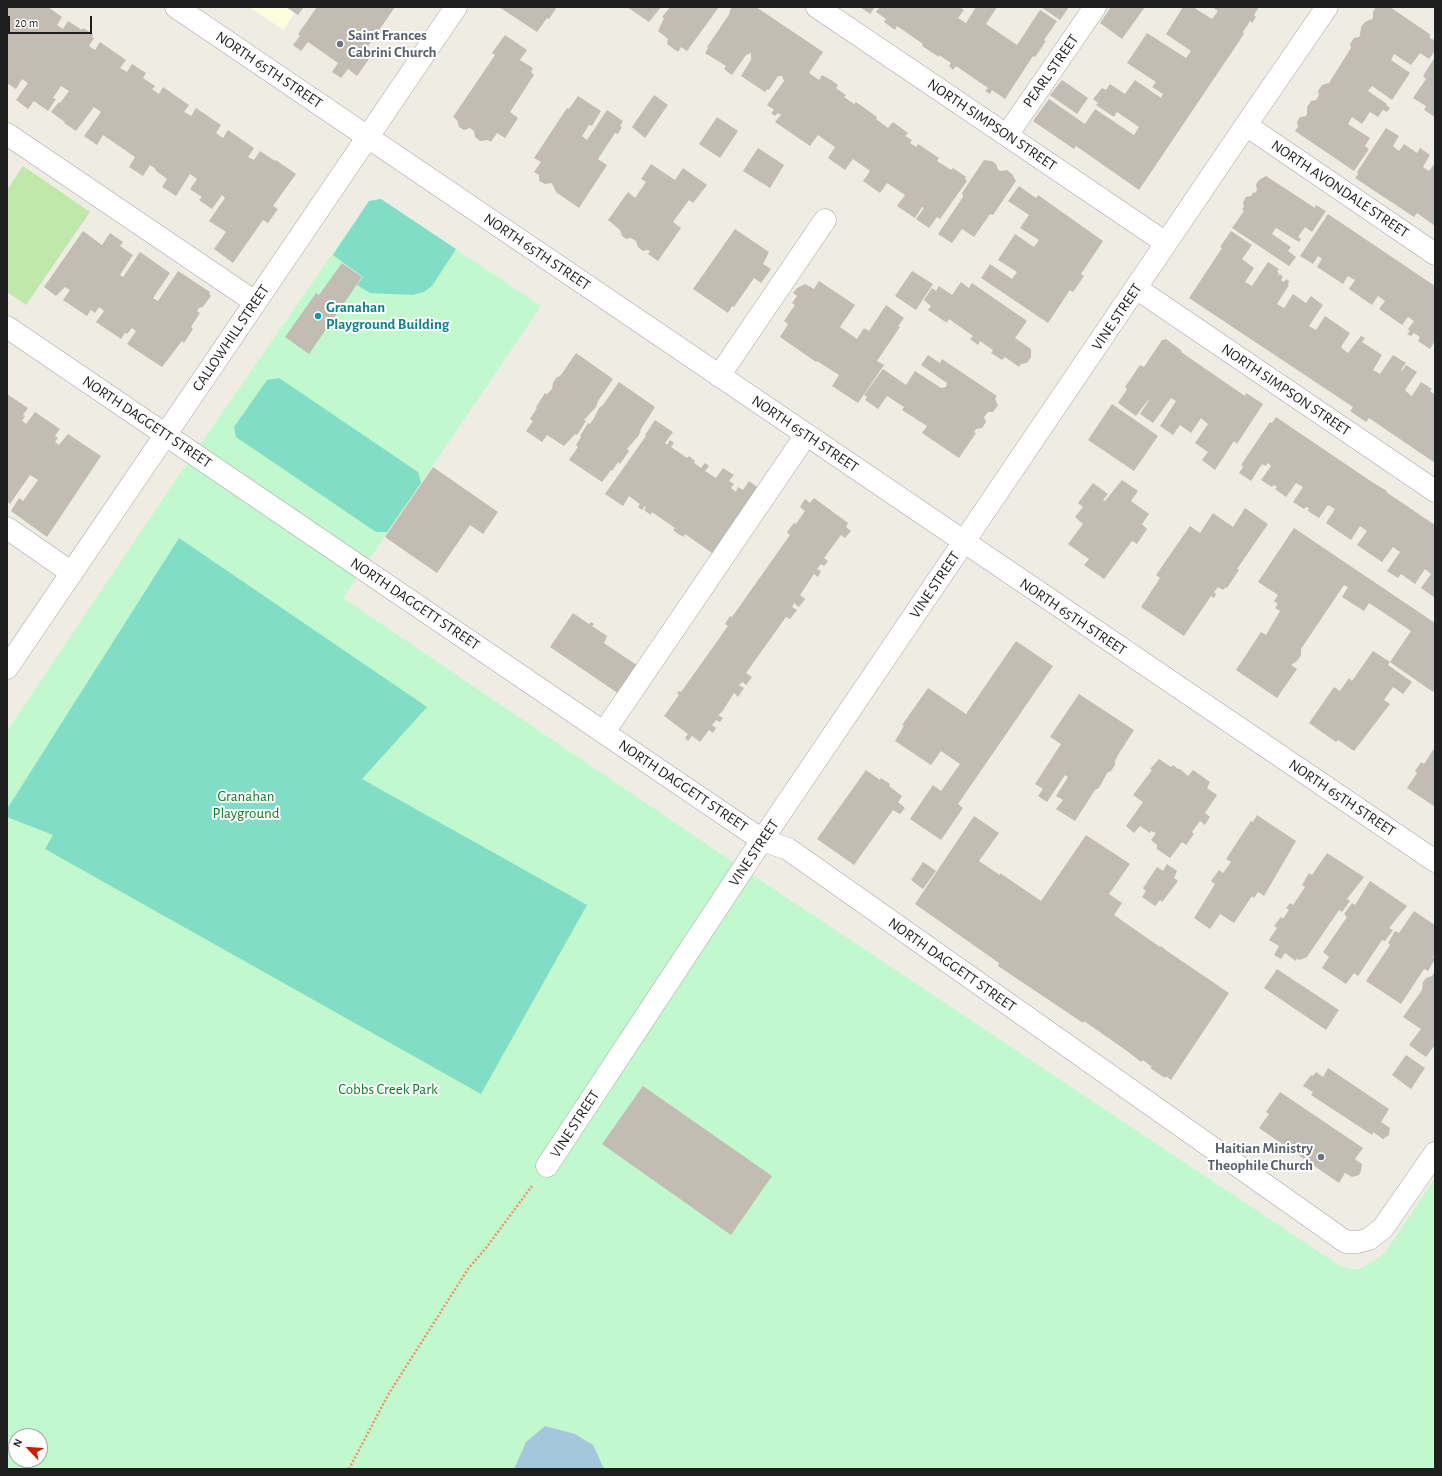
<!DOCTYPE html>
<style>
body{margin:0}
#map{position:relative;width:1442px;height:1476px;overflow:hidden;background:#efece4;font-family:"Alegreya Sans",sans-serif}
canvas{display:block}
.frame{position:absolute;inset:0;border:8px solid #1e1e1e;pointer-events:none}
.north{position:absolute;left:8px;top:1428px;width:40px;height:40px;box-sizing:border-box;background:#fff;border:1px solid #a5a5a5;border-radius:50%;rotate:295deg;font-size:11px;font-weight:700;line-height:16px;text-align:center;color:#1e1e1e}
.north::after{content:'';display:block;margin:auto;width:14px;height:18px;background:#c82003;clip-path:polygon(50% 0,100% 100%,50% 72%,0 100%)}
.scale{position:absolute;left:8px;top:16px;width:84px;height:18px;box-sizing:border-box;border:2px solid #1e1e1e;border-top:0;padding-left:5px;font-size:12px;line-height:14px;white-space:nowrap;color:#1e1e1e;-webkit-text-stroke:3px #fff;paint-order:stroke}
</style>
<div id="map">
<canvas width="1442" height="1476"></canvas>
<div class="frame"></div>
<div class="north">N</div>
<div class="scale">20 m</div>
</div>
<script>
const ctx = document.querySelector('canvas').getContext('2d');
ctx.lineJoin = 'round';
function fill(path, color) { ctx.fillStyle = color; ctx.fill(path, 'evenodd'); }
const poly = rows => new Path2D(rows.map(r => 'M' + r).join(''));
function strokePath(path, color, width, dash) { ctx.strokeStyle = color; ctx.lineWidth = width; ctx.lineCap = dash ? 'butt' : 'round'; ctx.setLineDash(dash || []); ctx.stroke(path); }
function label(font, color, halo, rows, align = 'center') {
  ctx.font = font + ' "Alegreya Sans",sans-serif'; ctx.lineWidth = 4; ctx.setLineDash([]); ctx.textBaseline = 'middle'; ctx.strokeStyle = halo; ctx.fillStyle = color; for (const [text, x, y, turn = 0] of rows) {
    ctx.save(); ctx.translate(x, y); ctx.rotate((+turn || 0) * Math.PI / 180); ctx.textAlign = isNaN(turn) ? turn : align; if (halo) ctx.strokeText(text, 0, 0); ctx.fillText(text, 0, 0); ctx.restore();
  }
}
const education = poly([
 [249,7,298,7,284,30]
]);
const grass = poly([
 [23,166,90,212,26,305,7,292,7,190]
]);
const park = poly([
 [381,199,541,306,343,598,712,848,1340,1266,1350,1269,1359,1269,1379,1258,1387,1250,1435,1178,1435,1469,7,1469,7,731,177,478,369,201],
 [16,1436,40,1436,40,1460,16,1460]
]);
const pitch = poly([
 [381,199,456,249,432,286,424,292,413,295,370,293,357,285,363,277,333,255,369,201],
 [279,378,418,472,421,483,387,532,376,532,236,437,234,427,267,380],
 [179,538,427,707,362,779,587,905,481,1094,45,849,53,835,7,817,7,809]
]);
const water = poly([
 [545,1426,575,1434,593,1445,604,1469,514,1469,526,1442]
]);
const building = poly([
 [7,7,48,7,62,17,57,25,63,29,68,21,82,30,83,28,93,34,92,37,94,38,89,46,95,50,100,42,126,60,120,68,127,72,132,64,146,73,143,78,155,86,152,89,159,94,163,87,189,105,184,112,188,114,191,116,196,108,221,125,216,133,223,138,228,130,254,148,248,157,254,160,260,151,275,161,276,160,296,174,273,206,278,209,268,223,263,220,233,263,214,249,226,232,209,221,225,198,222,195,212,209,199,200,202,197,190,189,197,179,190,174,176,196,162,187,167,179,155,170,156,169,150,165,143,176,129,167,135,157,103,135,97,145,84,136,101,112,94,107,76,131,64,123,65,122,51,112,59,102,60,103,69,91,61,86,53,98,56,99,48,111,34,101,28,109,16,100,28,83,22,79,16,89,7,83],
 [286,7,304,7,298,15],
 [317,7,395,7,364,52,371,56,357,76,348,69,341,78,332,72,338,63,308,42,301,51,293,45,300,36,298,34],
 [499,7,557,7,549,19,547,18,537,32],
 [627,7,661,7,649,22],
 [670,7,719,7,687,51,681,47,678,52,667,44,668,39,658,31,664,18,662,17],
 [732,7,756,7,823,52,809,73,819,80,822,75,831,80,838,85,836,88,846,95,844,97,854,104,856,102,877,117,876,119,888,128,893,122,908,133,905,136,912,140,910,143,916,147,918,144,939,158,937,161,951,170,953,168,966,177,965,179,967,181,940,219,937,217,929,228,916,219,924,208,922,207,915,218,897,206,905,195,887,183,880,193,863,181,870,171,853,159,845,170,828,158,835,147,818,135,810,146,775,122,781,115,778,113,775,116,771,113,774,110,767,105,784,81,782,76,778,76,769,90,767,89,765,92,741,76,751,60,751,53,746,55,732,75,724,69,726,66,705,53,708,48,707,47,730,13,729,12],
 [860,7,875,7,870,14],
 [880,7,959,7,964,10,958,18,966,23,976,7,997,7,986,24,1017,45,1040,10,1057,21,1044,40,1046,41,1035,57,1033,56,1005,99,992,90,990,94,985,91,988,88,956,66,953,70,949,66,951,63,939,55,939,57,922,46,923,44,897,26,895,30,884,22,886,19,876,12],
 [1041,7,1069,7,1060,20],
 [1111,7,1145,7,1122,39,1100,23],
 [1183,7,1193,7,1212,19,1218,11,1212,7,1259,7,1254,15,1256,17,1252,23,1250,21,1243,32,1244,34,1139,190,1076,146,1074,149,1033,121,1049,99,1085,124,1095,109,1134,135,1139,127,1117,112,1114,117,1096,105,1098,103,1093,99,1102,88,1106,90,1110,84,1125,94,1135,80,1161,98,1163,94,1152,87,1156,82,1127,63,1147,33,1186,58,1191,51,1166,34],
 [1376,7,1390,7,1431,35,1429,37,1435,41,1435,51,1429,59,1420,53,1411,65,1394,54,1391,60,1410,73,1392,100,1372,86,1368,91,1387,104,1386,105,1390,108,1387,112,1383,110,1378,117,1370,112,1362,124,1352,117,1348,124,1370,138,1365,146,1369,149,1354,171,1295,131,1298,127,1297,122,1300,117,1306,116,1307,114,1307,107,1311,101,1316,100,1319,95,1318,91,1322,85,1329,83,1351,48,1350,44,1354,38,1359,37,1360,35,1361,27,1365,22,1372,19,1373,17,1373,12],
 [505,35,527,50,520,60,533,68,531,72,534,75,510,112,518,118,505,138,497,133,491,142,488,140,480,141,475,137,474,131,470,128,464,130,459,127,457,120,453,117,495,55,492,53],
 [1435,57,1435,117,1424,110,1426,106,1413,98,1426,79,1423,76],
 [1062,80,1088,98,1077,114,1050,95],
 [654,95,668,105,645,138,632,127],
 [578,96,601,111,592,126,589,125,582,136,587,140,607,110,623,121,620,126,622,127,618,134,615,133,598,159,607,165,579,208,556,192,553,185,551,183,545,184,539,181,539,175,534,172,541,162,534,158,567,108,569,109],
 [717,117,738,131,720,158,699,144],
 [1386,128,1399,136,1393,146,1395,148,1399,151,1404,144,1417,153,1420,148,1430,155,1423,167,1429,171,1435,163,1435,226,1417,213,1414,217,1355,178,1358,174,1357,172],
 [758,148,784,165,770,188,743,171],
 [984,160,992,161,996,164,998,170,1001,171,1007,170,1012,174,1016,181,993,215,990,214,974,237,962,229,952,243,938,234,963,197,962,193],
 [651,164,675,180,683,168,707,185,693,203,689,200,673,222,681,228,658,261,648,254,650,251,648,250,643,251,638,247,636,241,631,238,626,239,622,236,620,230,608,220,628,192,635,198,646,182,641,179],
 [1266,176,1315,208,1316,205,1326,211,1312,232,1305,227,1298,237,1301,239,1299,242,1276,228,1272,234,1291,247,1288,251,1296,257,1289,266,1232,228,1244,211,1242,209,1244,207,1243,202,1246,197,1251,196,1254,192,1255,193,1257,190,1256,184,1259,180],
 [1019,186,1036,198,1038,195,1103,241,1081,274,1084,276,1073,292,1070,290,1048,323,981,278,990,264,1012,279,1017,272,998,260,1015,234,1034,247,1039,240,1020,228,1029,215,1008,201],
 [1328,214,1435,286,1435,341,1430,349,1418,341,1420,337,1414,333,1411,336,1407,334,1410,331,1408,329,1414,321,1408,317,1402,325,1379,309,1385,301,1378,296,1372,305,1349,289,1355,280,1351,278,1348,276,1343,284,1317,267,1322,259,1318,256,1313,264,1300,256],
 [735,229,769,252,763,264,771,269,761,283,754,278,734,307,732,306,728,313,693,289],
 [83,231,102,245,110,233,123,242,120,246,133,255,120,275,123,277,140,252,170,273,153,298,158,301,178,271,210,292,209,294,211,296,202,308,200,307,197,311,200,313,191,327,193,329,184,343,182,341,162,367,127,344,136,331,132,328,127,334,125,333,121,339,96,322,104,311,99,307,95,313,91,310,87,316,63,300,70,290,65,287,56,296,44,287],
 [1231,231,1252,245,1242,259,1254,268,1245,282,1252,286,1268,262,1279,269,1277,272,1279,273,1277,277,1280,274,1283,277,1281,280,1284,282,1286,279,1289,281,1288,284,1289,285,1277,304,1284,308,1293,294,1306,303,1311,296,1323,305,1309,326,1316,330,1325,316,1350,333,1341,347,1344,350,1348,353,1361,336,1365,338,1362,342,1382,355,1373,370,1380,374,1393,355,1406,363,1401,370,1402,371,1406,365,1417,372,1405,390,1409,394,1412,396,1421,382,1432,389,1430,391,1434,394,1435,392,1435,463,1369,418,1366,422,1350,411,1353,407,1189,298,1222,248,1220,247],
 [342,263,362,277,309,354,285,337,316,293,319,295],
 [912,271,933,284,916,310,895,296],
 [819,281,855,305,840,327,857,339,864,328,869,331,886,305,904,318,898,326,900,327,877,361,884,365,858,403,832,386,839,375,817,361,816,362,780,337,788,324,784,321,795,305,792,303,797,296,793,293,797,288,805,284,814,289],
 [961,282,969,288,972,283,1027,321,1015,338,1031,349,1031,357,1027,363,1021,364,1019,367,1005,357,1002,360,991,353,993,350,980,341,978,345,970,339,973,336,949,319,947,323,928,310,931,306,924,300,932,288,936,291,939,286,952,295],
 [1166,339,1182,351,1181,352,1245,396,1246,393,1263,404,1237,444,1234,441,1215,470,1202,460,1208,452,1195,443,1208,424,1201,418,1191,433,1180,425,1173,435,1160,426,1176,401,1171,398,1153,423,1140,414,1149,400,1148,400,1136,416,1118,403,1127,389,1125,387,1140,365,1144,367,1162,340],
 [576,353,613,379,598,401,596,407,584,420,586,421,577,435,575,434,564,446,547,435,542,442,526,431,533,421,530,419,537,408,536,407,545,393,547,394,552,389,553,383,556,378,561,375],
 [928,355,940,363,942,359,997,396,995,399,998,405,993,412,988,412,984,417,986,422,982,428,976,429,974,432,976,433,959,458,922,433,927,426,902,410,904,407,887,396,878,409,865,400,867,397,864,395,883,369,906,385,915,371,941,388,946,387,947,383,921,365],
 [619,382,655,407,641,429,639,435,627,449,629,451,620,464,618,462,612,471,611,470,602,482,569,460,578,447,576,445,581,437,580,436,588,423,590,424,594,418,599,408,603,405],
 [7,394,28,408,23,415,25,416,22,421,24,422,26,424,35,412,60,429,55,436,58,438,55,442,59,445,68,434,101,456,47,537,11,511,19,498,23,501,38,480,30,475,10,504,7,501],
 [1112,404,1158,436,1134,471,1088,440],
 [1276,417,1372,482,1387,491,1386,492,1435,525,1435,598,1421,588,1431,574,1425,569,1415,584,1401,574,1398,578,1387,571,1400,552,1397,550,1393,547,1382,562,1357,545,1367,531,1364,529,1360,526,1351,540,1326,523,1335,509,1328,505,1319,518,1308,511,1309,508,1306,507,1304,509,1293,502,1303,487,1296,483,1286,497,1275,489,1277,487,1274,485,1272,487,1261,480,1271,466,1268,463,1266,466,1262,464,1251,481,1239,473,1243,467,1241,465,1270,422,1272,423],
 [655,420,673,432,665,443,667,445,670,440,674,443,671,447,687,458,689,456,695,461,694,463,701,468,705,463,709,466,705,471,716,478,723,468,734,475,729,481,734,484,731,488,736,492,738,487,743,490,749,481,760,489,715,555,685,534,684,537,678,534,673,530,675,528,652,512,651,515,644,510,646,507,645,506,642,510,638,507,640,504,629,496,623,506,605,494,646,436,645,435],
 [433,467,498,512,483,534,470,525,437,573,385,537],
 [1122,480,1138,491,1131,501,1149,514,1142,524,1147,529,1137,544,1132,541,1104,579,1084,565,1089,559,1068,544,1083,524,1075,517,1083,507,1078,503,1093,483,1108,494,1103,500,1105,501],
 [814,498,848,523,846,527,851,531,845,538,841,535,824,558,828,561,824,566,821,564,817,569,821,571,818,577,814,574,800,595,805,599,799,607,794,603,792,607,797,610,790,619,786,617,746,673,752,677,746,685,742,682,739,685,744,688,738,697,734,693,722,712,718,715,723,718,720,722,716,720,712,725,716,728,713,733,709,730,700,742,692,736,688,741,685,738,688,734,664,716,679,695,677,693,679,691,681,692,728,626,725,624,730,616,732,617,790,535,787,532,794,523,796,524,805,511,800,507,805,499,810,503],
 [1245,508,1268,524,1237,569,1239,570,1227,588,1226,587,1223,590,1218,587,1214,592,1216,594,1214,598,1211,596,1184,636,1141,607,1160,578,1156,575,1190,526,1200,533,1213,513,1233,527],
 [1294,528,1435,623,1435,689,1433,692,1390,662,1411,631,1369,603,1364,611,1342,597,1348,587,1344,585,1301,649,1301,655,1297,661,1291,665,1297,669,1277,698,1236,670,1261,632,1266,635,1280,611,1275,608,1278,604,1274,601,1278,595,1258,582],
 [573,613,589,624,591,622,594,624,592,626,607,636,604,643,638,666,619,694,550,647],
 [1016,641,1053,666,958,804,963,808,941,840,910,819,933,785,941,791,960,764,941,751,931,765,895,741,904,726,902,725,928,688,966,714],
 [1373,651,1390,662,1388,665,1412,682,1403,694,1393,687,1384,700,1390,704,1354,751,1338,740,1336,742,1309,723,1334,687,1340,691,1349,678,1352,681],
 [1079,694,1134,730,1118,755,1115,761,1115,765,1111,771,1107,773,1099,788,1095,790,1075,821,1056,809,1063,800,1056,796,1068,777,1065,775,1047,802,1038,796,1043,789,1035,784,1061,744,1050,737],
 [1435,747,1435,807,1407,788,1417,773,1415,771,1421,762,1424,764],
 [1159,759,1171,767,1173,765,1178,769,1180,769,1188,776,1193,770,1210,782,1207,788,1217,795,1205,813,1210,817,1205,825,1200,821,1192,832,1194,834,1186,845,1182,842,1170,858,1157,849,1157,845,1151,840,1156,833,1151,831,1150,833,1140,826,1134,833,1126,826,1143,802,1133,795,1152,770,1150,769],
 [866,770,880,780,881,778,890,784,889,786,902,796,898,802,905,808,900,814,893,810,854,865,817,839],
 [1257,815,1296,841,1264,896,1258,892,1254,898,1252,896,1234,923,1220,914,1210,929,1194,918,1215,884,1211,881,1219,870,1223,873,1231,862,1226,859,1251,821,1253,822],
 [974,816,999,833,979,861,1000,875,1000,873,1041,901,1086,835,1130,864,1109,894,1122,903,1114,915,1160,947,1161,946,1167,951,1229,993,1171,1080,1166,1076,1165,1078,1150,1068,1152,1067,1143,1060,1141,1062,1127,1051,1084,1021,1083,1023,998,966,999,963,915,904],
 [1327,853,1364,877,1347,899,1350,901,1342,912,1339,910,1307,957,1299,960,1297,958,1296,961,1285,953,1281,959,1274,955,1279,946,1269,940,1277,928,1274,926,1281,917,1283,919,1289,910,1286,908,1290,903,1293,905,1305,887,1302,885,1309,873,1312,875],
 [923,862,936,871,923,889,911,880],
 [1167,864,1177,871,1174,878,1178,881,1162,902,1160,900,1155,906,1142,897,1146,891,1143,888,1157,867,1163,871],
 [1370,881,1407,906,1389,928,1393,930,1385,941,1382,940,1358,976,1354,973,1346,984,1322,968,1329,957,1323,952,1347,917,1344,914,1352,903,1355,905],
 [1414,911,1435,925,1435,954,1433,957,1435,959,1428,971,1424,969,1401,1004,1366,981,1390,945,1388,943,1395,931,1399,933],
 [1277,969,1339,1010,1326,1030,1264,988],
 [1435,971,1435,1045,1426,1057,1409,1045,1421,1029,1403,1017,1422,990,1423,982,1426,978,1432,976],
 [1406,1055,1425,1068,1411,1089,1392,1075],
 [1328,1068,1389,1109,1381,1122,1390,1128,1389,1135,1383,1139,1373,1132,1372,1135,1311,1095,1313,1092,1303,1086,1311,1075,1313,1076,1316,1072,1323,1077],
 [643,1086,772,1176,731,1235,602,1144],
 [1280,1092,1363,1148,1355,1159,1362,1164,1361,1171,1359,1175,1352,1177,1345,1173,1339,1183,1259,1128,1269,1114,1266,1112]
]);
const path = poly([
 [349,1469,388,1395,468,1269,486,1248,532,1186]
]);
const minor = poly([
 [176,7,1435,861],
 [817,7,1166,243],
 [1246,125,1435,254],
 [7,134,255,302],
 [1007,135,1095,7],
 [1136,288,1435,491],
 [7,327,762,840,788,849,1346,1242,1358,1242,1369,1239,1383,1228,1435,1153],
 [719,376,825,220],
 [7,528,72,573],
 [7,668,456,7],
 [604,732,806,435],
 [547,1166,762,840,1246,125,1327,7]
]);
const markers = [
 [340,44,4,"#6b7280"],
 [318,316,4,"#0f9aa8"],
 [1321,1157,4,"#6b7280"]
];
const worshipNames = [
 ["Saint Frances",348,35],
 ["Cabrini Church",348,52],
 ["Haitian Ministry",1313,1148,"right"],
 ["Theophile Church",1313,1165,"right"]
];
const streetNames = [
 ["NORTH 65TH STREET",269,70,34],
 ["PEARL STREET",1051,71,-55],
 ["NORTH SIMPSON STREET",992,125,34],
 ["NORTH AVONDALE STREET",1340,189,34],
 ["NORTH 65TH STREET",537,252,34],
 ["VINE STREET",1117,317,-56],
 ["CALLOWHILL STREET",231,338,-56],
 ["NORTH SIMPSON STREET",1286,390,34],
 ["NORTH DAGGETT STREET",147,422,34],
 ["NORTH 65TH STREET",805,434,34],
 ["VINE STREET",935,585,-56],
 ["NORTH DAGGETT STREET",415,604,34],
 ["NORTH 65TH STREET",1073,617,34],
 ["NORTH DAGGETT STREET",683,786,34],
 ["NORTH 65TH STREET",1342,798,34],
 ["VINE STREET",754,853,-56],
 ["NORTH DAGGETT STREET",952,965,35],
 ["VINE STREET",575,1124,-57]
];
const cultureNames = [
 ["Granahan",326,307],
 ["Playground Building",326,324]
];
const parkNames = [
 ["Granahan",246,796],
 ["Playground",246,813],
 ["Cobbs Creek Park",388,1089]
];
fill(education, '#fafedd');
fill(grass, '#bfe8aa');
fill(park, '#c1f8cd');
fill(pitch, '#82ddc7');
fill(water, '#a4c7dc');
fill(building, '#c3bcb3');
strokePath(minor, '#a5a5a5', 23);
strokePath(path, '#f88e6c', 2.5, [2, 2]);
strokePath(minor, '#fff', 22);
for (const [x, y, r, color] of markers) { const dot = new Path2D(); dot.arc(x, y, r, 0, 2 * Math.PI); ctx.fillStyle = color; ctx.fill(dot); strokePath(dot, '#fff', 1.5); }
label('bold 15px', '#5b616d', '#fff', worshipNames, 'left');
label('15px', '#1e1e1e', '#fff', streetNames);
label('bold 15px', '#0d838f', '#fff', cultureNames, 'left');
label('15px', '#0d7a26', '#fff', parkNames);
</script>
